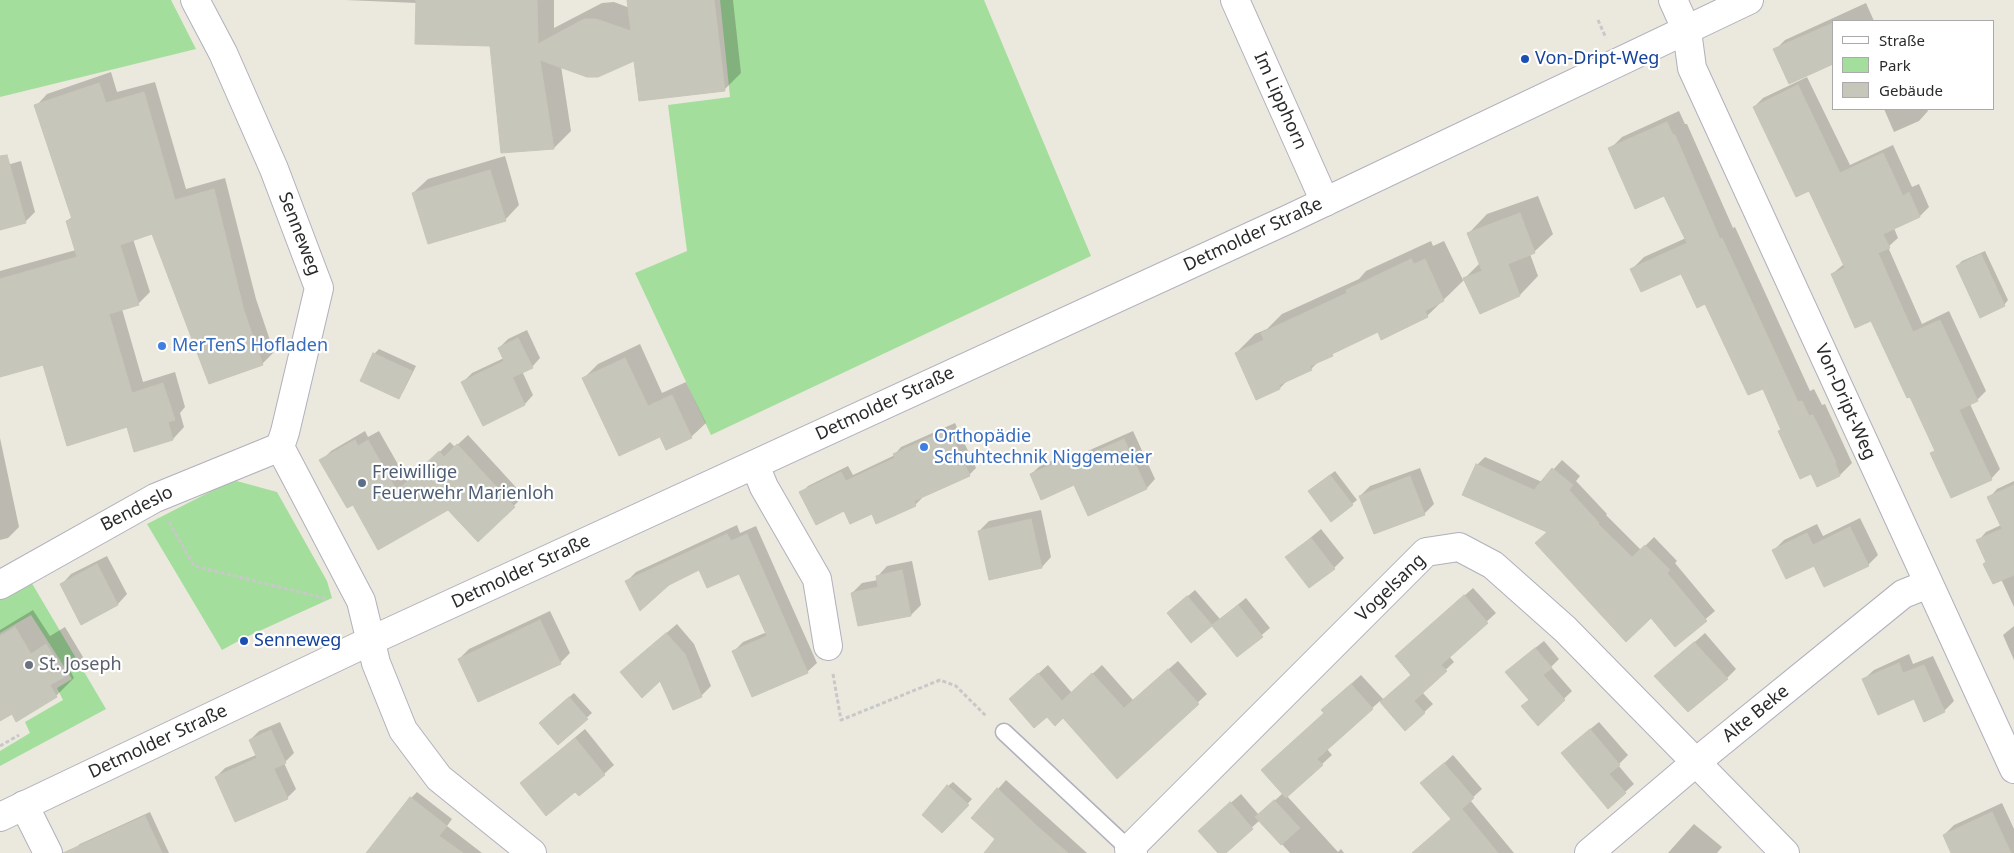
<!DOCTYPE html>
<meta charset="utf-8">
<style>
body{margin:0}
#map{position:relative;width:2014px;height:853px;overflow:hidden;background:#ebe8dd;font-family:"Noto Sans",sans-serif}
canvas{display:block}
.legend{position:absolute;left:1832px;top:20px;width:162px;height:90px;box-sizing:border-box;background:#fff;border:1px solid #aaa;margin:0;padding:6px 9px;list-style:none;font-size:15px;color:#2a2a2a}
.legend li{display:flex;align-items:center;gap:10px;height:25px}
.legend b{width:25px;border:1px solid #aaa}
</style>
<div id="map">
<canvas width="2014" height="853"></canvas>
<ul class="legend">
<li><b style="height:6px;background:#fff"></b>Straße</li>
<li><b style="height:14px;background:#a4de9d"></b>Park</li>
<li><b style="height:14px;background:#c7c6bb"></b>Gebäude</li>
</ul>
</div>
<script>
const ctx = document.querySelector('canvas').getContext('2d');
ctx.lineJoin = 'round';
function fill(path, color) { ctx.fillStyle = color; ctx.fill(path, 'evenodd'); }
const poly = rows => new Path2D(rows.map(r => 'M' + r).join(''));
function strokePath(path, color, width, dash) { ctx.strokeStyle = color; ctx.lineWidth = width; ctx.lineCap = dash ? 'butt' : 'round'; ctx.setLineDash(dash || []); ctx.stroke(path); }
function label(font, color, halo, rows, align = 'center') {
  ctx.font = font + ' "Noto Sans",sans-serif'; ctx.lineWidth = 4.5; ctx.setLineDash([]); ctx.textBaseline = 'middle'; ctx.strokeStyle = halo; ctx.fillStyle = color; for (const [text, x, y, turn = 0] of rows) {
    ctx.save(); ctx.translate(x, y); ctx.rotate((+turn || 0) * Math.PI / 180); ctx.textAlign = isNaN(turn) ? turn : align; if (halo) ctx.strokeText(text, 0, 0); ctx.fillText(text, 0, 0); ctx.restore();
  }
}
const green = poly([
 [0,0,171,0,196,49,0,97],
 [720,0,984,0,1091,256,711,435,635,273,687,251,668,105,730,97],
 [233,480,277,492,327,581,332,598,244,638,222,650,147,524],
 [30,580,106,709,0,766,0,751,30,733,25,722,63,700,57,688,72,679,31,615,0,633,0,599]
]);
const shadow = poly([
 [345,0,554,0,554,28,602,3,614,2,630,8,629,0,733,0,741,73,724,90,635,59,561,66,571,131,554,148,491,45,417,3],
 [1866,3,1874,21,1833,21,1833,63,1775,50,1785,40],
 [111,72,117,92,155,82,186,189,225,178,256,299,274,352,262,364,152,233,133,239,150,292,138,304,122,309,143,382,175,372,185,407,180,413,184,427,173,439,135,450,127,426,43,363,0,376,0,271,76,250,67,221,73,216,36,106,47,94],
 [1807,77,1850,165,1893,145,1912,187,1919,184,1929,207,1920,216,1894,228,1898,238,1888,247,1922,324,1949,311,1986,391,1977,400,1970,404,2000,469,1991,479,1932,454,1936,450,1872,319,1832,274,1844,264,1810,189,1754,107,1763,98],
 [1884,109,1927,109,1928,111,1919,121,1894,132],
 [1679,111,1685,124,1687,124,1733,228,1735,227,1810,391,1814,389,1822,405,1825,404,1852,463,1840,475,1818,485,1812,472,1779,432,1782,429,1763,387,1705,302,1681,272,1632,269,1644,257,1686,238,1664,194,1610,149,1622,137],
 [505,156,519,205,505,220,413,193,428,179],
 [21,161,35,212,25,222,0,229,0,167],
 [1538,196,1553,234,1534,252,1530,254,1538,276,1520,295,1481,313,1465,279,1427,316,1378,331,1336,351,1320,360,1311,369,1288,380,1280,388,1236,353,1255,334,1267,329,1282,314,1359,279,1366,271,1431,241,1433,246,1444,241,1463,280,1480,263,1469,233,1487,214],
 [1985,251,2008,300,2004,305,1957,266,1962,261],
 [527,330,540,358,532,367,522,371,533,395,525,404,483,424,463,382,472,373,504,358,499,348,508,339],
 [640,344,662,393,686,382,706,423,691,437,660,435,583,379,598,364],
 [379,349,416,366,403,392,399,397,374,354],
 [955,423,976,468,969,475,921,496,922,498,915,505,872,512,845,509,801,493,808,486,848,466,853,475,895,455,895,454,901,447],
 [365,431,368,437,379,431,408,482,450,442,455,447,468,435,524,496,478,540,448,508,353,504,321,461,331,451],
 [1133,431,1155,479,1147,488,1088,514,1074,484,1031,474,1040,466,1071,452,1074,457],
 [0,438,19,527,8,538,0,540],
 [1485,457,1542,482,1562,460,1580,476,1576,481,1607,514,1606,515,1641,550,1654,537,1677,561,1675,563,1715,611,1675,645,1651,616,1549,531,1477,465],
 [1420,468,1434,504,1424,514,1360,496,1370,486],
 [1335,471,1357,500,1352,504,1314,487],
 [2014,481,2014,607,2001,579,1987,561,1978,541,1986,532,2001,525,1989,498,1997,489],
 [1041,510,1051,557,1042,567,979,531,989,521],
 [1860,518,1878,555,1868,565,1815,564,1774,550,1784,540,1817,524,1823,536],
 [737,525,740,533,756,526,817,663,807,672,734,651,743,642,767,632,740,572,700,568,668,584,627,581,636,572],
 [1321,529,1344,558,1334,568,1287,557],
 [107,556,127,594,118,604,82,623,62,584,71,574],
 [912,561,921,605,911,615,859,625,852,593,862,583,878,580,878,576,887,566],
 [1473,588,1496,613,1449,656,1454,662,1422,692,1433,704,1405,730,1380,701,1327,749,1332,755,1287,796,1338,852,1341,849,1344,853,1290,853,1260,820,1224,853,1220,853,1210,821,1241,794,1259,815,1283,793,1333,700,1361,675,1384,700,1412,674,1405,648],
 [1195,590,1220,619,1246,598,1270,628,1237,656,1212,624,1191,641,1168,613],
 [33,610,50,636,65,627,83,657,70,670,74,678,56,696,12,713,0,720,0,630],
 [550,611,570,653,560,663,459,659,469,649],
 [677,624,694,644,711,686,701,696,674,708,660,679,631,663],
 [2014,626,2014,660,2003,635],
 [1705,633,1736,669,1727,678,1656,676],
 [1544,641,1559,659,1551,667,1572,691,1538,724,1522,706,1530,699,1515,664],
 [1909,654,1913,664,1933,656,1954,701,1944,711,1864,679,1874,670],
 [1178,661,1207,694,1117,777,1063,717,1020,690,1048,665,1072,693,1102,665,1133,700],
 [574,693,592,713,558,743,545,718],
 [280,722,294,753,284,763,296,789,287,798,216,777,225,768,256,755,250,740,259,731],
 [1599,722,1628,755,1618,765,1634,784,1625,792,1571,745],
 [585,729,614,765,604,774,575,790,521,783],
 [1453,755,1482,789,1470,800,1514,853,1431,853,1452,818,1431,775],
 [1006,780,1087,853,987,853,997,839,998,789],
 [953,782,972,799,947,827,948,786],
 [417,792,452,819,447,826,482,853,381,853,411,798],
 [2002,803,2014,829,2014,853,1952,853,1944,835,1954,825],
 [150,812,169,853,78,853,75,848,80,844],
 [1694,824,1722,847,1717,853,1668,853]
]);
const building = poly([
 [416,0,537,0,538,44,584,19,596,19,631,31,627,0,714,0,725,91,639,101,634,61,598,77,587,77,540,60,554,149,501,153,490,46,415,44,416,0],
 [1833,23,1833,64,1789,84,1773,49,1833,23],
 [99,83,106,103,144,92,175,200,214,189,244,311,263,365,209,384,152,234,120,245,139,305,109,314,132,393,163,383,175,420,168,422,173,440,134,452,127,427,67,446,43,365,0,377,0,279,77,257,66,221,72,219,34,105,99,83],
 [1798,85,1840,173,1883,153,1903,196,1909,192,1920,217,1883,234,1890,248,1878,253,1913,332,1940,320,1978,401,1959,410,1992,480,1951,498,1930,453,1935,451,1910,397,1907,398,1871,321,1855,328,1831,274,1845,268,1809,191,1796,197,1753,107,1798,85],
 [1667,122,1673,135,1675,135,1720,239,1722,238,1798,402,1802,401,1809,416,1813,415,1836,462,1835,463,1840,476,1817,487,1811,474,1800,479,1778,431,1781,430,1763,389,1748,395,1705,304,1697,308,1681,274,1641,292,1630,269,1687,243,1664,196,1635,209,1608,148,1667,122],
 [7,155,26,223,0,230,0,156,7,155],
 [490,170,506,221,428,244,412,193,490,170],
 [1520,213,1535,253,1508,264,1520,296,1480,314,1463,278,1482,271,1467,233,1520,213],
 [1981,254,2005,306,1980,318,1956,266,1981,254],
 [1411,259,1414,264,1425,259,1444,301,1425,311,1428,317,1381,340,1378,332,1332,354,1333,356,1310,366,1312,370,1279,385,1280,389,1256,400,1235,353,1264,340,1261,333,1347,293,1346,290,1411,259],
 [518,338,533,368,513,377,510,372,525,405,483,426,461,382,504,361,498,348,518,338],
 [373,353,412,371,399,399,360,381,373,353],
 [625,358,648,406,672,395,692,438,666,450,660,437,619,456,582,378,625,358],
 [949,429,970,476,914,501,916,506,876,524,872,514,850,524,844,511,816,525,799,492,841,472,846,481,895,458,893,454,949,429],
 [1124,439,1147,489,1088,516,1074,485,1041,500,1030,474,1062,460,1065,465,1124,439],
 [355,440,358,446,368,440,397,491,439,451,444,457,457,444,515,507,478,542,448,510,378,550,353,505,347,508,319,460,355,440],
 [1476,464,1534,490,1552,468,1573,485,1569,490,1599,523,1598,524,1632,557,1645,545,1670,570,1667,573,1707,621,1675,647,1651,618,1626,642,1535,543,1547,532,1462,495,1476,464],
 [1330,475,1353,505,1331,522,1308,491,1330,475],
 [1410,476,1425,515,1374,534,1359,496,1410,476],
 [2014,485,2014,575,1993,584,1983,564,1986,562,1976,540,2002,529,1987,497,2014,485],
 [1031,519,1042,568,989,580,978,531,1031,519],
 [1850,527,1869,566,1824,587,1814,566,1786,579,1772,550,1807,533,1813,545,1850,527],
 [727,534,731,541,747,534,808,673,752,697,732,651,767,636,739,574,707,588,699,570,669,585,640,611,625,581,727,534],
 [1311,538,1335,569,1309,588,1285,557,1311,538],
 [97,564,118,605,81,625,60,584,97,564],
 [902,570,911,616,858,626,851,593,878,587,876,576,902,570],
 [1464,595,1488,623,1441,665,1447,671,1414,701,1425,713,1405,731,1380,702,1411,675,1395,656,1464,595],
 [1187,596,1212,625,1238,605,1263,637,1237,657,1212,626,1191,643,1167,613,1187,596],
 [540,620,561,664,478,702,458,659,540,620],
 [15,627,31,654,46,644,66,676,50,685,57,697,16,722,12,714,0,721,0,636,15,627],
 [666,633,685,654,702,697,673,710,660,681,642,698,620,672,666,633],
 [1694,642,1728,679,1688,712,1654,676,1694,642],
 [1535,648,1552,668,1543,675,1565,700,1538,726,1521,706,1529,700,1505,672,1535,648],
 [1899,663,1903,673,1924,665,1945,712,1924,722,1914,699,1878,715,1862,679,1899,663],
 [1168,669,1199,704,1117,779,1063,718,1055,726,1047,717,1034,728,1009,699,1038,673,1062,701,1092,673,1124,708,1168,669],
 [1351,684,1373,709,1317,759,1323,765,1286,798,1261,770,1324,713,1321,710,1351,684],
 [569,697,588,719,558,745,539,723,569,697],
 [1590,729,1620,765,1609,774,1626,793,1608,809,1561,753,1590,729],
 [271,730,286,763,274,769,288,799,235,822,215,777,257,758,249,740,271,730],
 [575,738,605,775,579,796,575,792,546,816,520,783,575,738],
 [1444,763,1474,798,1462,809,1498,853,1412,853,1451,819,1420,783,1444,763],
 [947,785,969,805,942,833,922,815,947,785],
 [997,788,1038,827,1068,853,984,853,995,839,971,818,997,788],
 [410,797,447,826,439,836,463,853,366,853,410,797],
 [1274,800,1300,828,1281,845,1255,817,1274,800],
 [1230,802,1253,829,1226,853,1218,853,1198,831,1230,802],
 [1992,812,2011,853,1951,853,1943,835,1992,812],
 [145,816,162,853,63,853,145,816]
]);
const path = poly([
 [1598,20,1606,38],
 [169,522,194,566,328,599],
 [833,674,841,720,940,680,956,686,987,717],
 [0,746,19,735]
]);
const service = poly([
 [1004,732,1129,849]
]);
const minor = poly([
 [195,0,223,53,274,169,319,288,285,432,280,447,361,601,376,663,403,730,439,778,532,853],
 [1235,0,1325,202],
 [1673,0,1687,31,1692,68,2014,769],
 [755,465,764,487,817,579,828,646],
 [0,585,155,498,280,447],
 [24,805,48,853],
 [1133,853,1129,849,1426,552,1459,547,1493,565,1565,629,1785,853],
 [1589,853,1695,763,1903,594,1928,584]
]);
const tertiary = poly([
 [0,817,370,641,1291,218,1749,0]
]);
const markers = [
 [1525,59,5,"#1a4fb4"],
 [162,346,5,"#3f7fe0"],
 [924,447,5,"#3f7fe0"],
 [362,483,5,"#5c6f8a"],
 [244,641,5,"#1a4fb4"],
 [29,665,5,"#6b7280"]
];
const transitNames = [
 ["Von-Dript-Weg",1535,59],
 ["Senneweg",254,641]
];
const streetNames = [
 ["Im Lipphorn",1280,101,66],
 ["Senneweg",299,234,69],
 ["Detmolder Straße",1253,235,-25],
 ["Von-Dript-Weg",1845,402,66],
 ["Detmolder Straße",885,404,-25],
 ["Bendeslo",137,509,-27],
 ["Detmolder Straße",521,572,-25],
 ["Vogelsang",1391,588,-44],
 ["Alte Beke",1756,714,-39],
 ["Detmolder Straße",158,742,-25]
];
const shopNames = [
 ["MerTenS Hofladen",172,346],
 ["Orthopädie",934,437],
 ["Schuhtechnik Niggemeier",934,458]
];
const serviceNames = [
 ["Freiwillige",372,473],
 ["Feuerwehr Marienloh",372,494]
];
const worshipNames = [
 ["St. Joseph",39,665]
];
fill(green, '#a4de9d');
fill(shadow, '#0003');
fill(building, '#c7c6bb');
strokePath(building, '#c7c5b7', 1);
strokePath(service, '#b1b0bd', 19);
strokePath(minor, '#b1b0bd', 30);
strokePath(tertiary, '#b1b0bd', 30);
strokePath(path, '#c8c8c8', 3, [4, 2.5]);
strokePath(service, '#fff', 16);
strokePath(minor, '#fff', 28);
strokePath(tertiary, '#fff', 28);
for (const [x, y, r, color] of markers) { const dot = new Path2D(); dot.arc(x, y, r, 0, 2 * Math.PI); ctx.fillStyle = color; ctx.fill(dot); strokePath(dot, '#fff', 2); }
label('18px', '#164399', '#fff', transitNames, 'left');
label('18px', '#2a2a2a', '#fff', streetNames);
label('18px', '#366cbe', '#fff', shopNames, 'left');
label('18px', '#4e5e75', '#fff', serviceNames, 'left');
label('18px', '#5b616d', '#fff', worshipNames, 'left');
</script>
